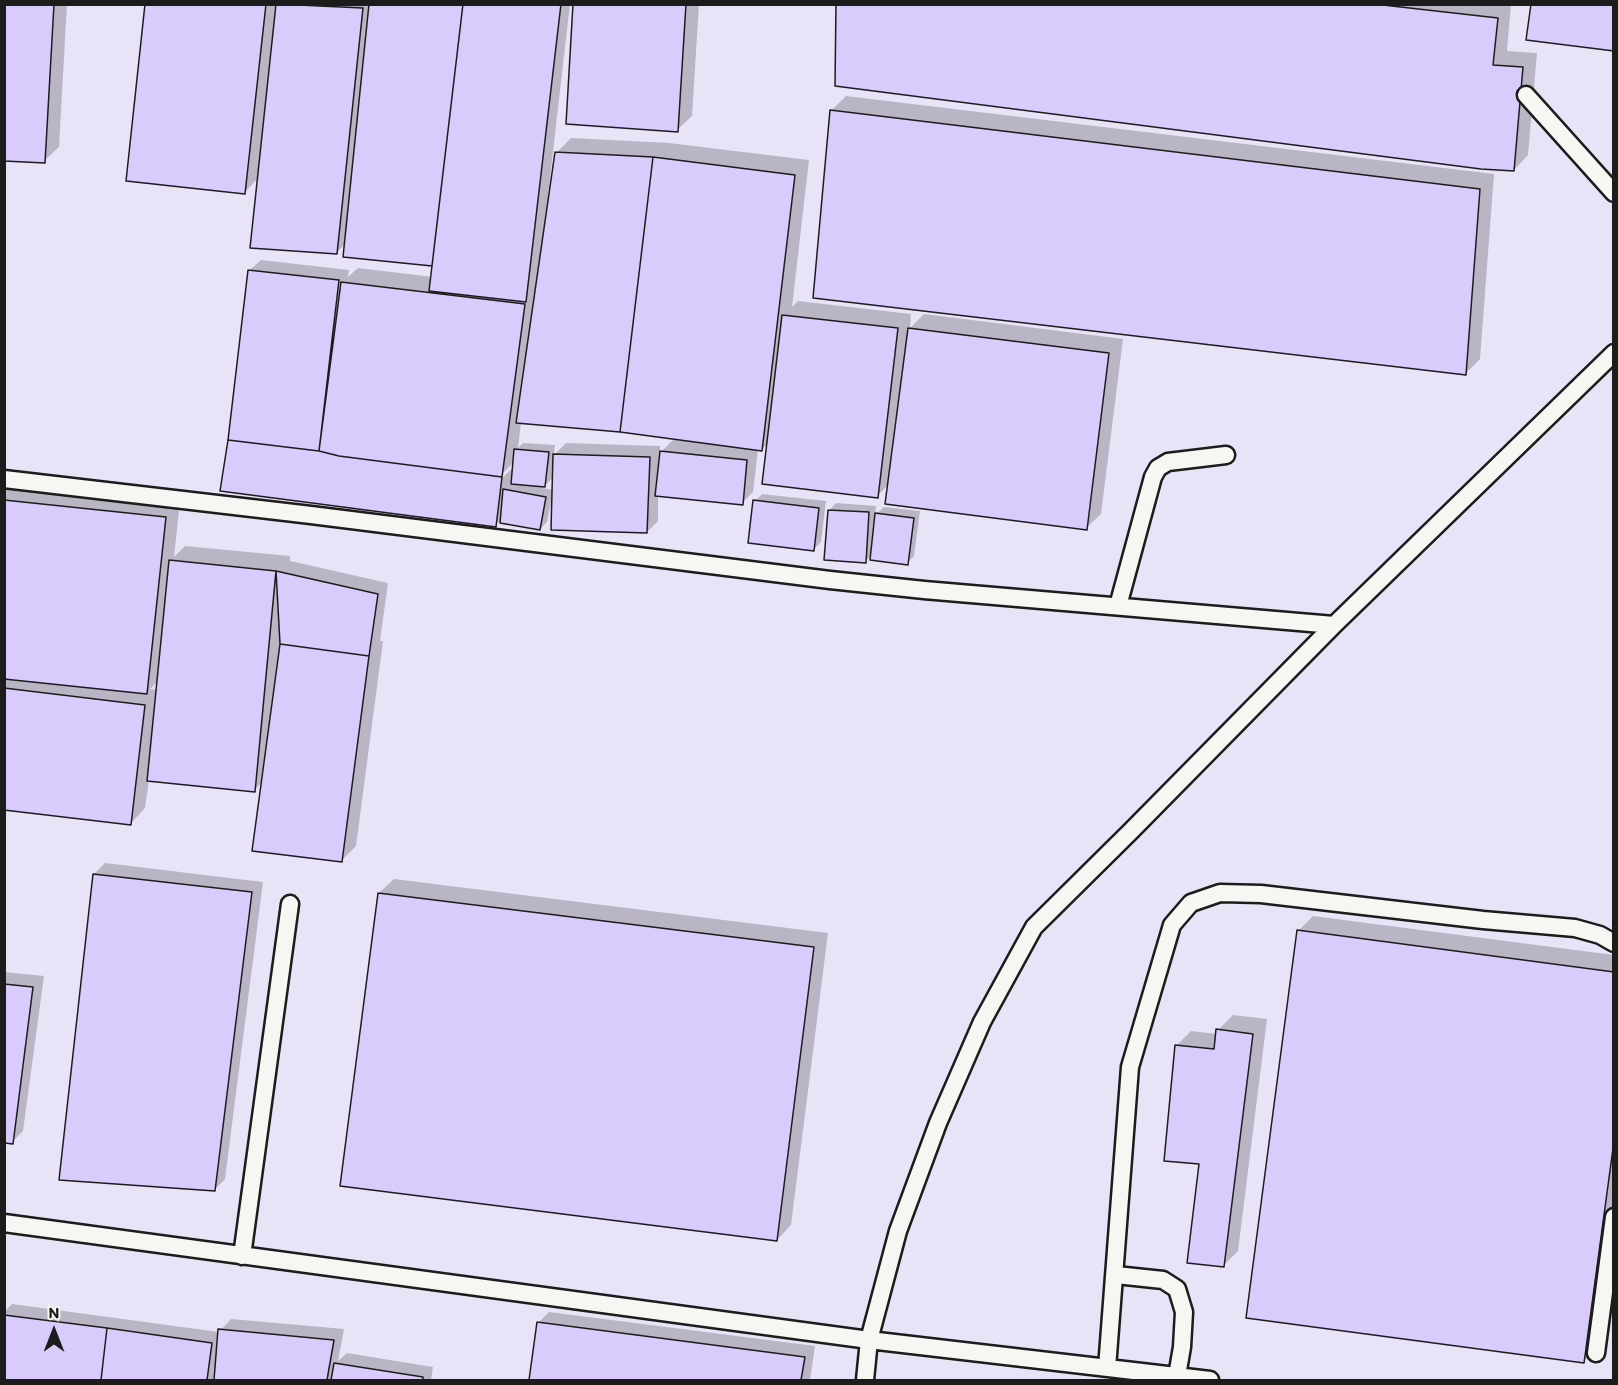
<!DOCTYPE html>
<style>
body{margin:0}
#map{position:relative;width:1618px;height:1385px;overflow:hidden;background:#f0edf4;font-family:Itim,sans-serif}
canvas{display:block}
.frame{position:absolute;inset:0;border:6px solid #1c1c1c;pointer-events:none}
.north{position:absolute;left:24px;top:1301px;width:60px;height:60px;-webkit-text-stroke:4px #f6f6f2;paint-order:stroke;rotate:0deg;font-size:16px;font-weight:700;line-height:24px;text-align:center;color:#1c1c1c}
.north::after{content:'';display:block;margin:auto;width:21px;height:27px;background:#1c1c1c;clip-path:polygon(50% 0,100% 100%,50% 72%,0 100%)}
</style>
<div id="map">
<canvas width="1618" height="1385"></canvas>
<div class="frame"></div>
<div class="north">N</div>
</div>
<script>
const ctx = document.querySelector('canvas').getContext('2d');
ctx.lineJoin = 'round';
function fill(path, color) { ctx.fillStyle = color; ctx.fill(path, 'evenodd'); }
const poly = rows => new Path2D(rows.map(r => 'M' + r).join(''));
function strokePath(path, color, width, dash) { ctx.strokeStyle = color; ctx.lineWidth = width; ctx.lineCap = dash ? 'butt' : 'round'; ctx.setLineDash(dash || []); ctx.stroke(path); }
const built = poly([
 [5,5,1613,5,1613,1380,5,1380]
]);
const shadow = poly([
 [4,4,67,4,59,147,44,161],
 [147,4,570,4,548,195,550,195,557,152,571,138,669,143,809,160,792,307,798,301,911,314,910,328,924,314,1123,339,1101,514,1086,528,889,484,877,496,768,443,762,449,758,449,753,492,742,503,658,494,658,521,647,532,552,497,547,522,540,529,502,518,495,525,222,490,249,271,261,260,349,270,348,277,358,268,433,277,434,262,346,243,336,253,259,177,244,193],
 [521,422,620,430,683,439,683,441,673,440,660,453,660,446,566,443,554,455,555,445,523,443,518,448],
 [517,459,519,462,500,480,500,476],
 [554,477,554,490,542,488],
 [574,4,699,4,692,116,677,130],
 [837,4,1511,4,1507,51,1537,53,1528,155,1514,170],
 [846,96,1494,174,1480,359,1465,374,831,111],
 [4,484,180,502,174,557,185,546,290,556,290,561,388,583,380,641,383,641,356,846,341,861,263,781,254,790,149,780,145,808,131,823,4,808],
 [159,680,158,690,150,689],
 [762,494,826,501,821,542,814,549,755,501],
 [836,503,876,506,875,515,884,507,920,511,914,556,907,563,872,555,865,561,829,511],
 [105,863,263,882,225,1179,214,1190,94,874],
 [394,879,828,933,791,1225,777,1240,379,893],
 [1313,916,1614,955,1614,1232,1598,1346,1584,1361,1298,931],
 [4,972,44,976,23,1131,12,1142,4,1141],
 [1233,1015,1267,1019,1238,1251,1223,1266,1176,1046,1191,1031,1217,1034,1218,1030],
 [12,1304,219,1332,231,1319,344,1329,338,1361,347,1353,433,1367,431,1380,4,1380,4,1312],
 [549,1312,815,1346,810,1380,530,1380,538,1323]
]);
const building = poly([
 [4,4,54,4,45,163,4,161,4,4],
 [145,4,266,4,245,194,126,181,145,4],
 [276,4,363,8,337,254,250,248,276,4],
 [369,4,463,4,432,266,343,257,369,4],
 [463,4,561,4,526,302,429,291,463,4],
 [573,4,686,4,678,132,566,124,573,4],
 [836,4,1374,4,1498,18,1493,65,1523,67,1514,171,1481,169,835,86,836,4],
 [1531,4,1614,4,1614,51,1526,40,1531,4],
 [830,110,1480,189,1466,375,813,298,830,110],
 [555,152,653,157,620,432,516,423,555,152],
 [653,157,795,175,762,451,620,432,653,157],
 [248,270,339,280,319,451,228,440,248,270],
 [341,282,525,304,502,477,339,456,319,451,341,282],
 [782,315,898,328,878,498,762,484,782,315],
 [908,328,1109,353,1087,530,885,504,908,328],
 [228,440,319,451,339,456,502,477,496,527,220,491,228,440],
 [514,449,549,452,545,487,511,484,514,449],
 [660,451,747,460,743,505,655,496,660,451],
 [553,454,650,457,647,533,551,530,553,454],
 [503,489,546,497,540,530,500,523,503,489],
 [4,500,166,517,147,694,4,679,4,500],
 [753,500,819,508,814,551,748,543,753,500],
 [828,510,869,512,866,563,824,560,828,510],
 [875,513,914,518,908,565,870,560,875,513],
 [169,560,276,571,255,792,147,781,169,560],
 [276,571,378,594,369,656,280,644,276,571],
 [280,644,369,656,342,862,252,851,280,644],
 [4,688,145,705,131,825,4,810,4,688],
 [93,874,252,892,215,1191,59,1180,93,874],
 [378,893,814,947,777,1241,340,1186,378,893],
 [1297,930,1614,972,1614,1141,1584,1363,1246,1318,1297,930],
 [4,984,33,987,13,1144,4,1143,4,984],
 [1216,1029,1253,1034,1224,1267,1187,1263,1199,1164,1164,1161,1175,1045,1214,1049,1216,1029],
 [4,1315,107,1328,101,1380,4,1380,4,1315],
 [537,1322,805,1357,801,1380,529,1380,537,1322],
 [107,1328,212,1343,207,1380,101,1380,107,1328],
 [218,1329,334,1340,327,1380,214,1380,218,1329],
 [334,1363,423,1377,423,1380,331,1380,334,1363]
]);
const lane = poly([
 [1526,95,1614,193],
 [4,479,311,515,830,580,924,590,1334,625],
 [1118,606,1153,477,1158,468,1168,462,1226,455],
 [4,1223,869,1340,1210,1380],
 [242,1256,290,904],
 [1116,1275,1163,1280,1177,1289,1184,1312,1182,1347,1177,1376],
 [1596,1353,1614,1217],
 [1107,1368,1130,1067,1172,925,1191,903,1220,893,1261,894,1483,920,1575,928,1600,935,1614,943],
 [865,1380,869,1340,898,1231,938,1123,982,1022,1034,927,1131,831,1334,625,1614,353]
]);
fill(built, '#e9e3f7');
fill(shadow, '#0003');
fill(building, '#dacbfd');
strokePath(building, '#1c1c1c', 1.5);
strokePath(lane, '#1c1c1c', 21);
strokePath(lane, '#f6f6f2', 16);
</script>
